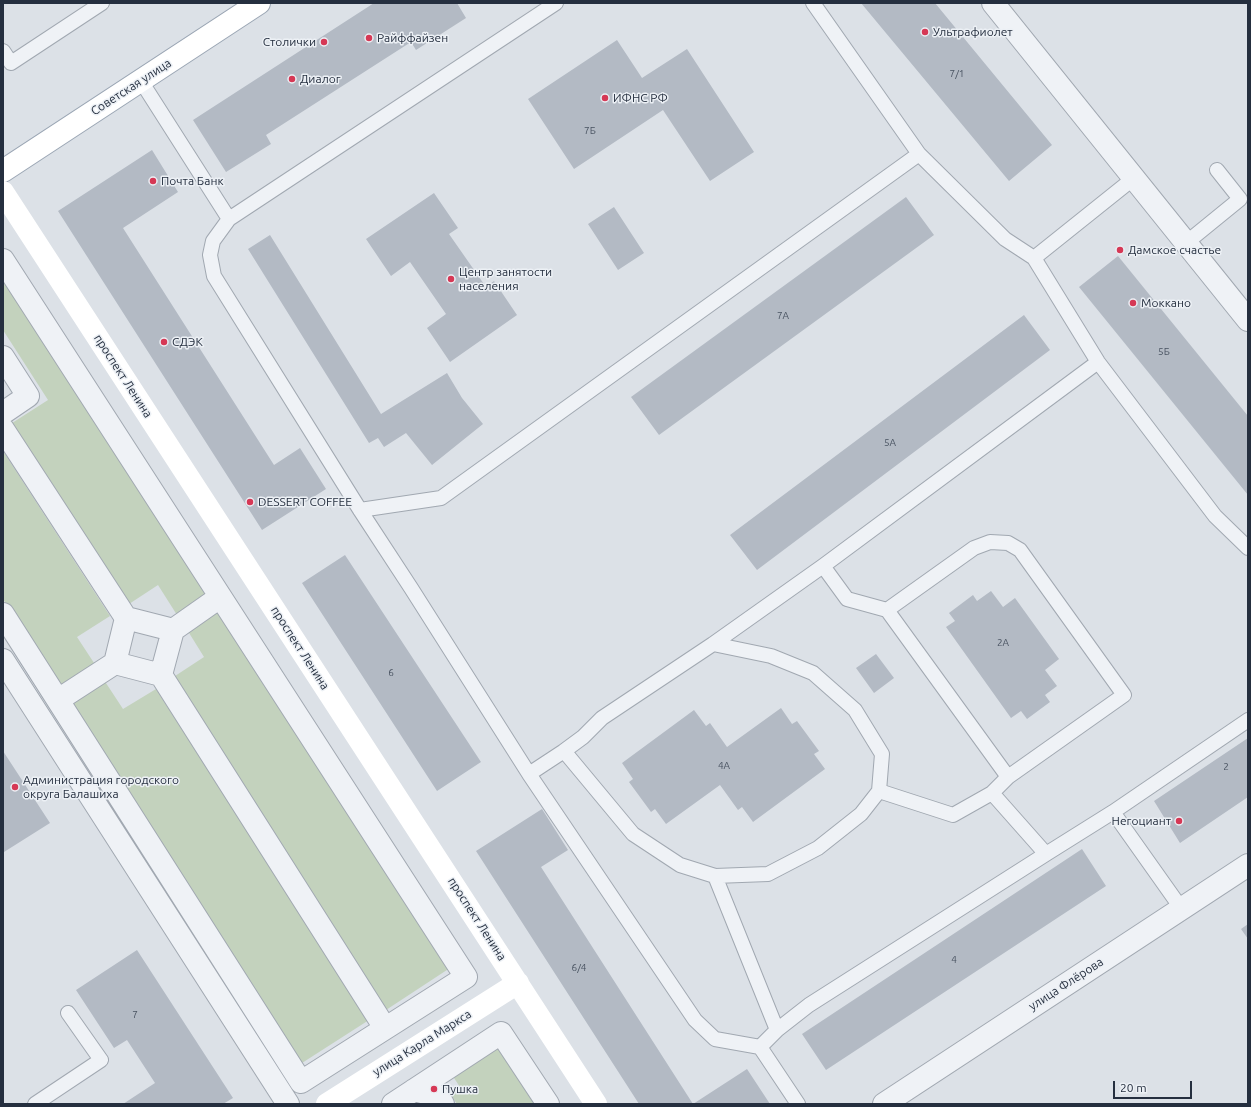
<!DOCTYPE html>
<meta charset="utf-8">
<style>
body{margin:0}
#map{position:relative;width:1251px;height:1107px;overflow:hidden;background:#dce1e7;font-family:Ubuntu,sans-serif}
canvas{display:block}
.frame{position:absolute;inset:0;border:4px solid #252f3f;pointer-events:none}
.scale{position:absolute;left:1113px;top:1081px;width:79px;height:18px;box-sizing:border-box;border:2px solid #252f3f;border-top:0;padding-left:5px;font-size:12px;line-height:14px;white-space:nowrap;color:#252f3f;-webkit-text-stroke:3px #ecf0f5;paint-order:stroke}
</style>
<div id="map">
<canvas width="1251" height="1107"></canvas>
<div class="frame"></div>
<div class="scale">20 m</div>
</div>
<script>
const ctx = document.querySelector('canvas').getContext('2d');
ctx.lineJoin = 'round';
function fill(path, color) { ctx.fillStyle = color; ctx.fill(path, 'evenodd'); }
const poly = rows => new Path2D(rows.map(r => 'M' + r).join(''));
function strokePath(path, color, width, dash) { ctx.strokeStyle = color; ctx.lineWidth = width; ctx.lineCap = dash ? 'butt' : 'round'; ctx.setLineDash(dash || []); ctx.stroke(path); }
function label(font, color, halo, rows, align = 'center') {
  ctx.font = font + ' Ubuntu,sans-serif'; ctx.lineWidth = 3; ctx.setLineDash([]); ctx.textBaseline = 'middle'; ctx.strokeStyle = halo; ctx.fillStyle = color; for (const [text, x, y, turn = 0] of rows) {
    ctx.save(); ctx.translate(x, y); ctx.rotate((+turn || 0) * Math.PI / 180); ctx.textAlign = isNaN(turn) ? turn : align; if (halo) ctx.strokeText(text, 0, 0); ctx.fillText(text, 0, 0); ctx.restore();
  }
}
const green = poly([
 [3,268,212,592,177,615,158,585,126,606,9,425,48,400,3,330],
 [3,451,110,616,77,637,96,666,61,689,3,599],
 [221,605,453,966,386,1010,172,678,204,657,186,628],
 [104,680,123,709,156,689,369,1020,302,1063,70,703],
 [501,1044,540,1104,457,1104,450,1094,460,1087,452,1075]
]);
const building = poly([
 [374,3,457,3,466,18,416,50,411,42,266,135,271,144,226,172,193,120],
 [861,3,935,3,1052,145,1009,181],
 [617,40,642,78,687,49,754,152,710,181,663,110,574,169,528,99],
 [152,150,178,192,123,228,274,465,300,448,326,489,262,530,58,211],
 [434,193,458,228,449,234,486,287,494,281,517,315,450,362,427,328,446,314,410,262,391,276,366,239],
 [906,197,934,235,659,435,631,397],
 [614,207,644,253,618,270,588,224],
 [270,235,381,414,447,373,462,398,483,424,432,465,406,433,384,447,378,438,369,443,248,249],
 [1118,256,1248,416,1248,495,1079,287],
 [1024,315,1050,350,757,570,730,535],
 [345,555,481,762,437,791,302,583],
 [991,591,1003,607,1015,598,1059,659,1045,670,1057,686,1045,695,1050,702,1027,719,1021,711,1011,718,946,627,955,621,949,613,973,595,977,601],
 [876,654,894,678,874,693,856,668],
 [781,708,792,724,797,721,819,751,814,754,825,769,753,822,742,807,738,810,720,785,666,824,655,809,651,812,629,782,633,779,622,763,694,710,706,726,710,723,727,747],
 [1248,738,1248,797,1180,843,1154,801],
 [3,751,50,823,4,852,3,850],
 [542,809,568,850,541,867,693,1104,747,1069,770,1104,639,1104,476,851],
 [1082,849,1106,886,826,1070,802,1034],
 [1248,924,1248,939,1241,929],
 [137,950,233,1098,223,1104,123,1104,155,1083,127,1040,114,1048,76,990]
]);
const lane = poly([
 [813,3,919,154,1005,239,1034,258],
 [3,51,11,63,102,3],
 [141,81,229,219],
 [1134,178,1034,258,1098,362,1215,516,1248,548],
 [1186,243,1240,199,1217,170],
 [360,510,441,498,919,154],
 [823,566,847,599,887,610,1008,777],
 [713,644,771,656,813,673,855,710,882,754,879,791,861,814,818,848,768,874,715,876,680,865,633,834,564,751,583,737,602,718,713,644],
 [713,644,823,566,1098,362],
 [564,751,529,774,695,1020,715,1039,760,1047],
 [529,774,411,588,360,510,214,276,210,255,213,241,229,219,556,3],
 [879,791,953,815,992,793,1008,777,1124,695,1020,550,1008,543,990,542,974,548,887,610],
 [992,793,1046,854,1113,812],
 [715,876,777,1030,760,1047,798,1104],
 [1181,908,1113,812,1248,720],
 [777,1030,809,1005,1046,854],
 [35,1104,101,1060,68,1013]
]);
const street = poly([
 [993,3,1248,320],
 [3,260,466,977,301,1082,3,614],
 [3,357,28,396,3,413],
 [3,429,126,618,173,630,161,675,115,663,126,618],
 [173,630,220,597],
 [3,660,288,1104],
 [161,675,385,1028],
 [58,700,115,663],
 [414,1090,438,1096,443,1104],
 [393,1104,501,1033,548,1104],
 [884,1104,1248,865]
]);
const secondary = poly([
 [3,192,596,1104],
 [327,1104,518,983]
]);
const primary = poly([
 [3,171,259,3]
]);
const markers = [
 [925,32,4,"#d63855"],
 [369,38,4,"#d63855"],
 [324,42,4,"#d63855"],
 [292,79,4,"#d63855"],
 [605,98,4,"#d63855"],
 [153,181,4,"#d63855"],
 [1120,250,4,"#d63855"],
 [451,279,4,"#d63855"],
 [1133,303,4,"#d63855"],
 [164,342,4,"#d63855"],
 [250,502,4,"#d63855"],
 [15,787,4,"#d63855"],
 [1179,821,4,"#d63855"],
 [434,1089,4,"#d63855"]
];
const numberNames = [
 ["7/1",957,74],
 ["7Б",590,131],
 ["7А",783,316],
 ["5Б",1164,352],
 ["5А",890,443],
 ["2А",1003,643],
 ["6",391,673],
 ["4А",724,766],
 ["2",1226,767],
 ["4",954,960],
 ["6/4",579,968],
 ["7",135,1015]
];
const poiNames = [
 ["Ультрафиолет",933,32],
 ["Райффайзен",377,38],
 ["Столички",316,42,"right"],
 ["Диалог",300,79],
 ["ИФНС РФ",613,98],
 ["Почта Банк",161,181],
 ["Дамское счастье",1128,250],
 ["Центр занятости",459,272],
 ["населения",459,286],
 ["Моккано",1141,303],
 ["СДЭК",172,342],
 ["DESSERT COFFEE",258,502],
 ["Администрация городского",23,780],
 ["округа Балашиха",23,794],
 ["Негоциант",1171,821,"right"],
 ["Пушка",442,1089]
];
const streetNames = [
 ["Советская улица",131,87,-33],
 ["проспект Ленина",123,376,57],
 ["проспект Ленина",300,648,57],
 ["проспект Ленина",477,919,57],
 ["улица Флёрова",1066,984,-33],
 ["улица Карла Маркса",422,1043,-32]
];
fill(green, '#c3d2bd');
fill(building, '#b3bac4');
strokePath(lane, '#a1a8b1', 16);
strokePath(street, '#a1a8b1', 24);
strokePath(primary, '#9ba6b4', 24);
strokePath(lane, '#eff2f6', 14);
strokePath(street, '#eff2f6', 22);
strokePath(secondary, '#fff', 22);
strokePath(primary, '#fff', 22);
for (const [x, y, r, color] of markers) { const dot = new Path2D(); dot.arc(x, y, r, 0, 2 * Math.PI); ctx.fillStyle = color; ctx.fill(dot); strokePath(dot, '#ecf0f5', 1.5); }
label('10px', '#485260', null, numberNames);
label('12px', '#252f3f', '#ecf0f5', poiNames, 'left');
label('12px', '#252f3f', '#ecf0f5', streetNames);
</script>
